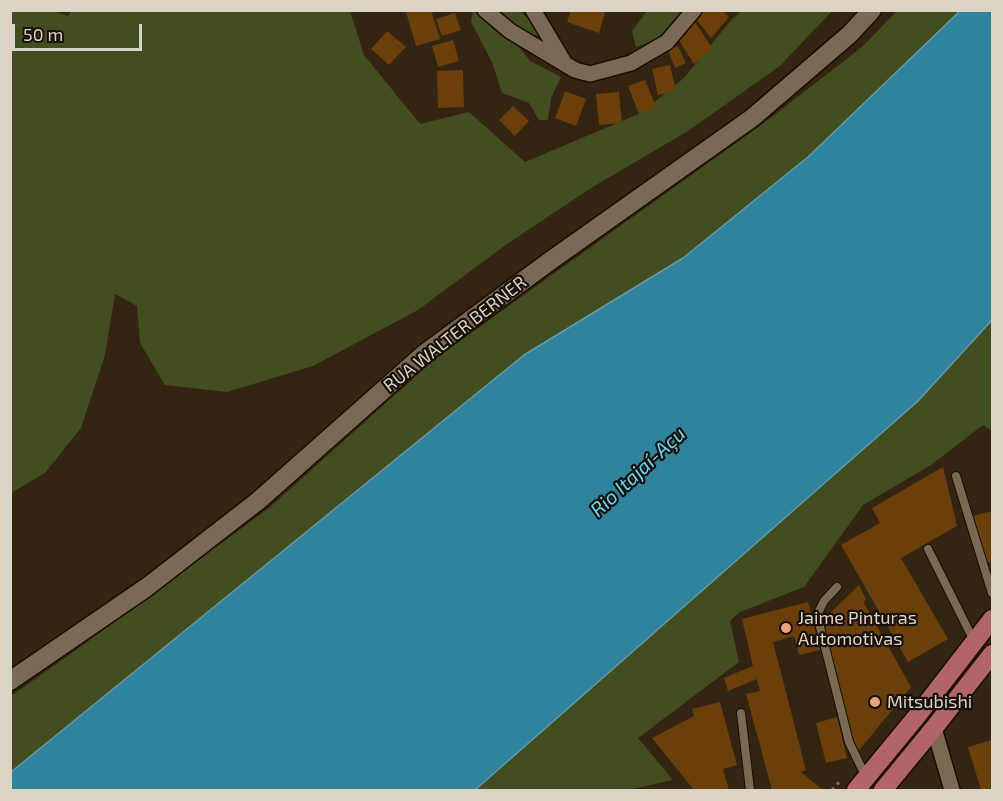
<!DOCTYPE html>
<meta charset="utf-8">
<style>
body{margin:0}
#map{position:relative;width:1003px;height:801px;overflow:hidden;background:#332511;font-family:"Exo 2",sans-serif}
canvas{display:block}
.frame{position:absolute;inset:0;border:12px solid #dcd3c7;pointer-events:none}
.scale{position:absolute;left:12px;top:24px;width:130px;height:27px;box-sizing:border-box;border:3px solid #dcd3c7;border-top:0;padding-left:8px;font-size:18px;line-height:21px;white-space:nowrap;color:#dcd3c7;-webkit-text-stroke:4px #161007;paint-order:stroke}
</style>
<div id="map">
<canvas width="1003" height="801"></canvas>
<div class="frame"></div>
<div class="scale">50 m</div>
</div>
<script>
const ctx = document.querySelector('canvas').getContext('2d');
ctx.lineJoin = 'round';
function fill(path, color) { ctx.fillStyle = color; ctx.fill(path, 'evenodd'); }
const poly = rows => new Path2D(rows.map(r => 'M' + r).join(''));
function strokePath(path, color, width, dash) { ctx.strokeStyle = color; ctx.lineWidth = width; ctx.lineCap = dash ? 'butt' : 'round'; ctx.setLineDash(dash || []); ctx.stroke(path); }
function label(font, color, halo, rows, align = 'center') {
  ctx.font = font + ' "Exo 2",sans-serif'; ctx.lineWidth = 4.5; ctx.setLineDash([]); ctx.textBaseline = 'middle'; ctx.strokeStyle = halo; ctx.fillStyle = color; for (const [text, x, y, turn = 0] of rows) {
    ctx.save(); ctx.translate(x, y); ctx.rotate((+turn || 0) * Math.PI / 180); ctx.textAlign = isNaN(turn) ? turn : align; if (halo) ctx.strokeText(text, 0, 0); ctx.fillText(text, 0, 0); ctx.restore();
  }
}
const green = poly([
 [72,10,350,11,364,55,420,124,469,112,525,162,641,113,684,78,732,19,742,11,832,11,780,66,688,131,591,188,507,244,418,310,313,366,227,392,165,385,140,343,137,306,115,294,105,355,81,428,45,473,11,493,10,11,53,11,68,16],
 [473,11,511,37,530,61,561,77,551,98,548,120,539,120,529,103,502,93,492,62,471,22],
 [498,11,520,11,538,29,537,35,531,35,518,27],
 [647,11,682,11,656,40,636,47,632,31],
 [897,11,960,11,808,157,683,258,524,355,11,772,11,696,72,653,269,508,436,358,764,123,862,47],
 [992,320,992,431,983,425,931,465,863,505,804,587,740,612,730,621,739,662,638,738,673,780,627,790,475,790,918,401]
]);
const water = poly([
 [960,11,992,11,992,320,918,401,475,790,11,790,11,772,524,355,683,258,808,157,960,11]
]);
const building = poly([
 [410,10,431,10,440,39,416,46,406,12],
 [571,10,598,10,605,13,599,33,567,22],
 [704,10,722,10,729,17,711,38,696,19],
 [455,13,461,30,442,36,436,19],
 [695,22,712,48,694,64,677,37],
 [387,31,406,47,389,65,371,49],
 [453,40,459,61,438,67,432,46],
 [678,46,686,63,675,68,668,50],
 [670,65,676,90,658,95,652,69],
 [463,70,464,107,438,108,437,71],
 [645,80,656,107,639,114,628,86],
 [565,91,586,99,576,126,555,118],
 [619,92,622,123,599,125,596,94],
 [513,106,529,121,515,136,499,120],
 [943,467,957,526,901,558,948,639,908,662,841,545,880,523,872,508],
 [992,511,992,562,986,563,973,516],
 [859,585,866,599,864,603,911,687,856,754,853,746,822,625,831,612],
 [808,602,820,650,799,655,794,636,773,642,806,770,801,772,823,790,772,790,746,694,760,691,757,679,728,691,724,678,753,666,742,619],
 [720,702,737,765,723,769,729,790,694,790,652,738,694,716,692,709],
 [837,717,847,758,826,763,816,723],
 [992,740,992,790,981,790,968,747]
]);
const path = poly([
 [832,790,840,781]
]);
const lane = poly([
 [956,476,992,593],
 [928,549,974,641],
 [837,587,824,601,819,611,819,623,849,742,866,777],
 [741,713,750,790]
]);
const street = poly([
 [485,10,510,31,575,70,590,74,631,63,667,42,694,10],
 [533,10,564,62],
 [934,728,952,790]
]);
const secondary = poly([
 [10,681,147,587,258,501,424,354,550,261,752,118,850,34,872,10]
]);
const primary = poly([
 [856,790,917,716,992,619],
 [883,790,934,728,992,654]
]);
const markers = [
 [786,628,6,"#f1a17d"],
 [875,702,6,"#f1a17d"]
];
const streetNames = [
 ["RUA WALTER BERNER",455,334,-38]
];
const poiNames = [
 ["Jaime Pinturas",798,618],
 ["Automotivas",798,639],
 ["Mitsubishi",887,702]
];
const waterNames = [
 ["Rio Itajaí-Açu",638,472,-43]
];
fill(green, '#424e1f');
fill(water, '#30839d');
strokePath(water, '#649baa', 1.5);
fill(building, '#6b3f0a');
strokePath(lane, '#1a0e00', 10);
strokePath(street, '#1a0e00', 18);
strokePath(secondary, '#1a0e00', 21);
strokePath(primary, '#1a0e00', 21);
strokePath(path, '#796d5c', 3, [3, 4.5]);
strokePath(lane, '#7a6a53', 8);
strokePath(street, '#7a6a53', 15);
strokePath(secondary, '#7a6a53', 18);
strokePath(primary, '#b36467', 18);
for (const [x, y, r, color] of markers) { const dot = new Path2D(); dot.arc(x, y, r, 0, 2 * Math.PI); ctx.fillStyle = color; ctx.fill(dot); strokePath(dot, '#161007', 2); }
label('18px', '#dcd3c7', '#161007', streetNames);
label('18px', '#dcd3c7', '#161007', poiNames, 'left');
label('italic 20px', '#6bd8fb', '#161007', waterNames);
</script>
